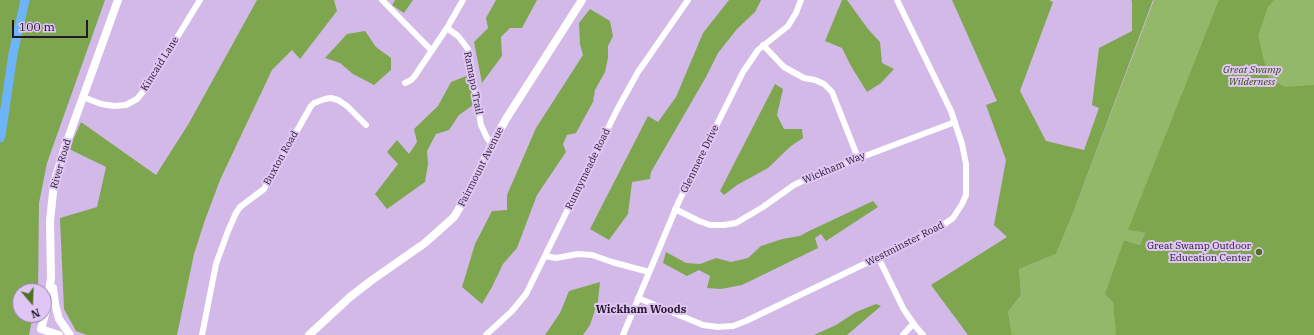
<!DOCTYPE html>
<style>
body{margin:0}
#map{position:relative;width:1314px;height:335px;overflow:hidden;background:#d3b9e8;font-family:"IBM Plex Serif",serif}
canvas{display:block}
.north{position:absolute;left:12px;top:283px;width:40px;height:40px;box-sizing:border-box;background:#e0c6f5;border:1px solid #9481a4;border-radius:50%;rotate:161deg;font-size:11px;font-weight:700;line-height:16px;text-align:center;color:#23192a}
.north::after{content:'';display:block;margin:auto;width:14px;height:18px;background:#507026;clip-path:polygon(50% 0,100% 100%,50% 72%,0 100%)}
.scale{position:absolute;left:12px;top:20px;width:76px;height:18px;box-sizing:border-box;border:2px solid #23192a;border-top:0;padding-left:5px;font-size:12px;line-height:14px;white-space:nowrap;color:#23192a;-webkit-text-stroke:3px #e0c6f5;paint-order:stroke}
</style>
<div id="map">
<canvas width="1314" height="335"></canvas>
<div class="north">N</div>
<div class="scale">100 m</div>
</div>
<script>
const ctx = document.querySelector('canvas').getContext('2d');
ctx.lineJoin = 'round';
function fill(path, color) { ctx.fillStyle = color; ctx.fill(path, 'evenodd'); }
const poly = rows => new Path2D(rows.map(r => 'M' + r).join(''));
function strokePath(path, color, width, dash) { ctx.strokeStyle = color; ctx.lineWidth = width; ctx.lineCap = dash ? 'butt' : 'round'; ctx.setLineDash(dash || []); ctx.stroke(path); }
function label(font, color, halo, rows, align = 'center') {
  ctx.font = font + ' "IBM Plex Serif",serif'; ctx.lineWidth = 4; ctx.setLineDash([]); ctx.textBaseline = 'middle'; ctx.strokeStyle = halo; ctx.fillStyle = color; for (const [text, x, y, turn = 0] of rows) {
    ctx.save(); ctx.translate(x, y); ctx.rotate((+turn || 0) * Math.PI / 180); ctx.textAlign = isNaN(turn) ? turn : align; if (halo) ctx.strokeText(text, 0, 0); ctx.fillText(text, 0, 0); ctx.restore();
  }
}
const green = poly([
 [1154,0,1314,0,1314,335,1012,335,1008,312,1021,295,1019,269,1056,254,1073,213],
 [1303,165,1116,330,1113,302,1124,240,1140,245,1145,233,1128,230]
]);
const forest = poly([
 [0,0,105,0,47,163,39,203,38,291,20,291,20,315,33,315,29,335,0,335],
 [257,0,334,0,337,11,300,59,292,50,272,70,220,180,205,220,194,254,177,335,87,335,76,331,64,309,60,218,97,207,106,167,69,149,81,122,156,175,189,123],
 [395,0,413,0,404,13,392,5],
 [496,0,537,0,522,28,510,28,501,37,502,56,482,83,474,42,488,28,486,18],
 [729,0,761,0,755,12,737,29,718,53,706,77,651,172,650,179,632,182,628,214,609,240,590,229,648,116,658,122,676,97,703,33],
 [842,0,847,0,868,29,880,42,882,63,894,69,881,83,867,92,851,66,842,48,825,41],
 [952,0,1049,0,1053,2,1020,91,1046,141,1084,150,1099,108,1092,105,1099,48,1132,31,1132,1,1131,0,1153,0,1073,213,1056,254,1019,269,1021,295,1008,312,1012,335,968,335,931,285,1007,237,994,225,1006,160,986,105,997,101],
 [1219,0,1274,0,1268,7,1258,35,1268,77,1285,87,1314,85,1314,335,1116,335,1113,302,1105,294,1124,240,1140,245,1145,233,1128,230],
 [590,9,610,21,613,36,608,46,608,58,605,72,595,90,593,102,576,133,567,135,563,144,566,152,537,195,517,248,503,264,492,287,482,304,462,287,475,244,492,211,507,210,507,195,536,128,583,55,580,44,579,23],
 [365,31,376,47,391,58,391,70,374,85,353,74,340,63,325,58,347,34],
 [469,75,473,105,459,115,449,130,436,134,427,151,428,164,425,182,387,209,375,194,398,164,387,152,397,140,409,154,417,142,414,129,438,106,451,82],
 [775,84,783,89,777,115,784,129,802,129,803,138,791,146,768,168,737,185,724,195,720,191],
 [873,201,878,207,826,241,821,234,815,238,818,248,742,285,721,289,707,288,710,276,699,270,687,276,663,263,666,252,686,263,700,264,716,258,731,262,748,258,761,246,782,239,800,236,807,232],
 [600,282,598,301,590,325,583,335,545,335,560,313,569,291],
 [876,304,881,306,847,335,814,335,836,325,856,312]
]);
const river = poly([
 [0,138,1,135,13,54,25,0]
]);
const street = poly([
 [382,0,431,50],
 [447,28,458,36,468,49,481,125,487,138,492,144],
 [763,45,784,67,804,78,815,80,824,84,832,92,858,158],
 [405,83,411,80,414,77,447,28,463,0],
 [83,97,101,104,114,106,126,105,137,99,146,88,200,0],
 [675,209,699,221,710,225,724,225,736,223,763,207,794,185,817,174,955,122],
 [545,256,556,258,578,254,592,255,612,262,649,272],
 [878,257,904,310,916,327,923,335],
 [638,298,703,325,718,327,733,326,746,321,908,243,939,228,953,218,962,204,966,195,966,164,962,144,951,111,897,0],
 [202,335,216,264,228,231,236,213,240,207,264,189,311,106,314,103,325,99,331,98,338,100,347,106,366,125],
 [486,335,512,311,526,294,618,108,638,72,688,0],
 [623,335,679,201,743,72,758,50,788,26,796,13,801,0],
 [903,335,913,324]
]);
const secondary = poly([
 [53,288,55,304,59,319,70,335],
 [59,335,41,329,47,307,51,278,50,221,54,183,65,147,118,0],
 [309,335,350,297,372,280,425,243,454,217,466,197,492,144,506,119,582,0]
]);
const markers = [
 [1259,252,4,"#507026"]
];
const streetNames = [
 ["Kincaid Lane",160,64,-58],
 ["Ramapo Trail",473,83,79],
 ["Buxton Road",281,158,-61],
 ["Glenmere Drive",700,159,-64],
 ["River Road",61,164,-74],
 ["Fairmount Avenue",481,167,-63],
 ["Wickham Way",834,168,-23],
 ["Runnymeade Road",588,169,-64],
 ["Westminster Road",905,244,-27]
];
const parkNames = [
 ["Great Swamp",1252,70],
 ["Wilderness",1252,82]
];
const poiNames = [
 ["Great Swamp Outdoor",1251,246],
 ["Education Center",1251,258]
];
const neighbourhoodNames = [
 ["Wickham Woods",641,310]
];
fill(green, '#93b869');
fill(forest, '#7ea64e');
strokePath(river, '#6db4fa', 9);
strokePath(street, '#fff', 6);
strokePath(secondary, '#fff', 8);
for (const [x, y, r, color] of markers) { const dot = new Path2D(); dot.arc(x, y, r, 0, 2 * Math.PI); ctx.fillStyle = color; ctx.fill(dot); strokePath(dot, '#e0c6f5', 1.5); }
label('10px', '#23192a', '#e0c6f5', streetNames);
label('italic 10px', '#304908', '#e0c6f5', parkNames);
label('10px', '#23192a', '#e0c6f5', poiNames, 'right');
label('bold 11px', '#23192a', '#e0c6f5', neighbourhoodNames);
</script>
